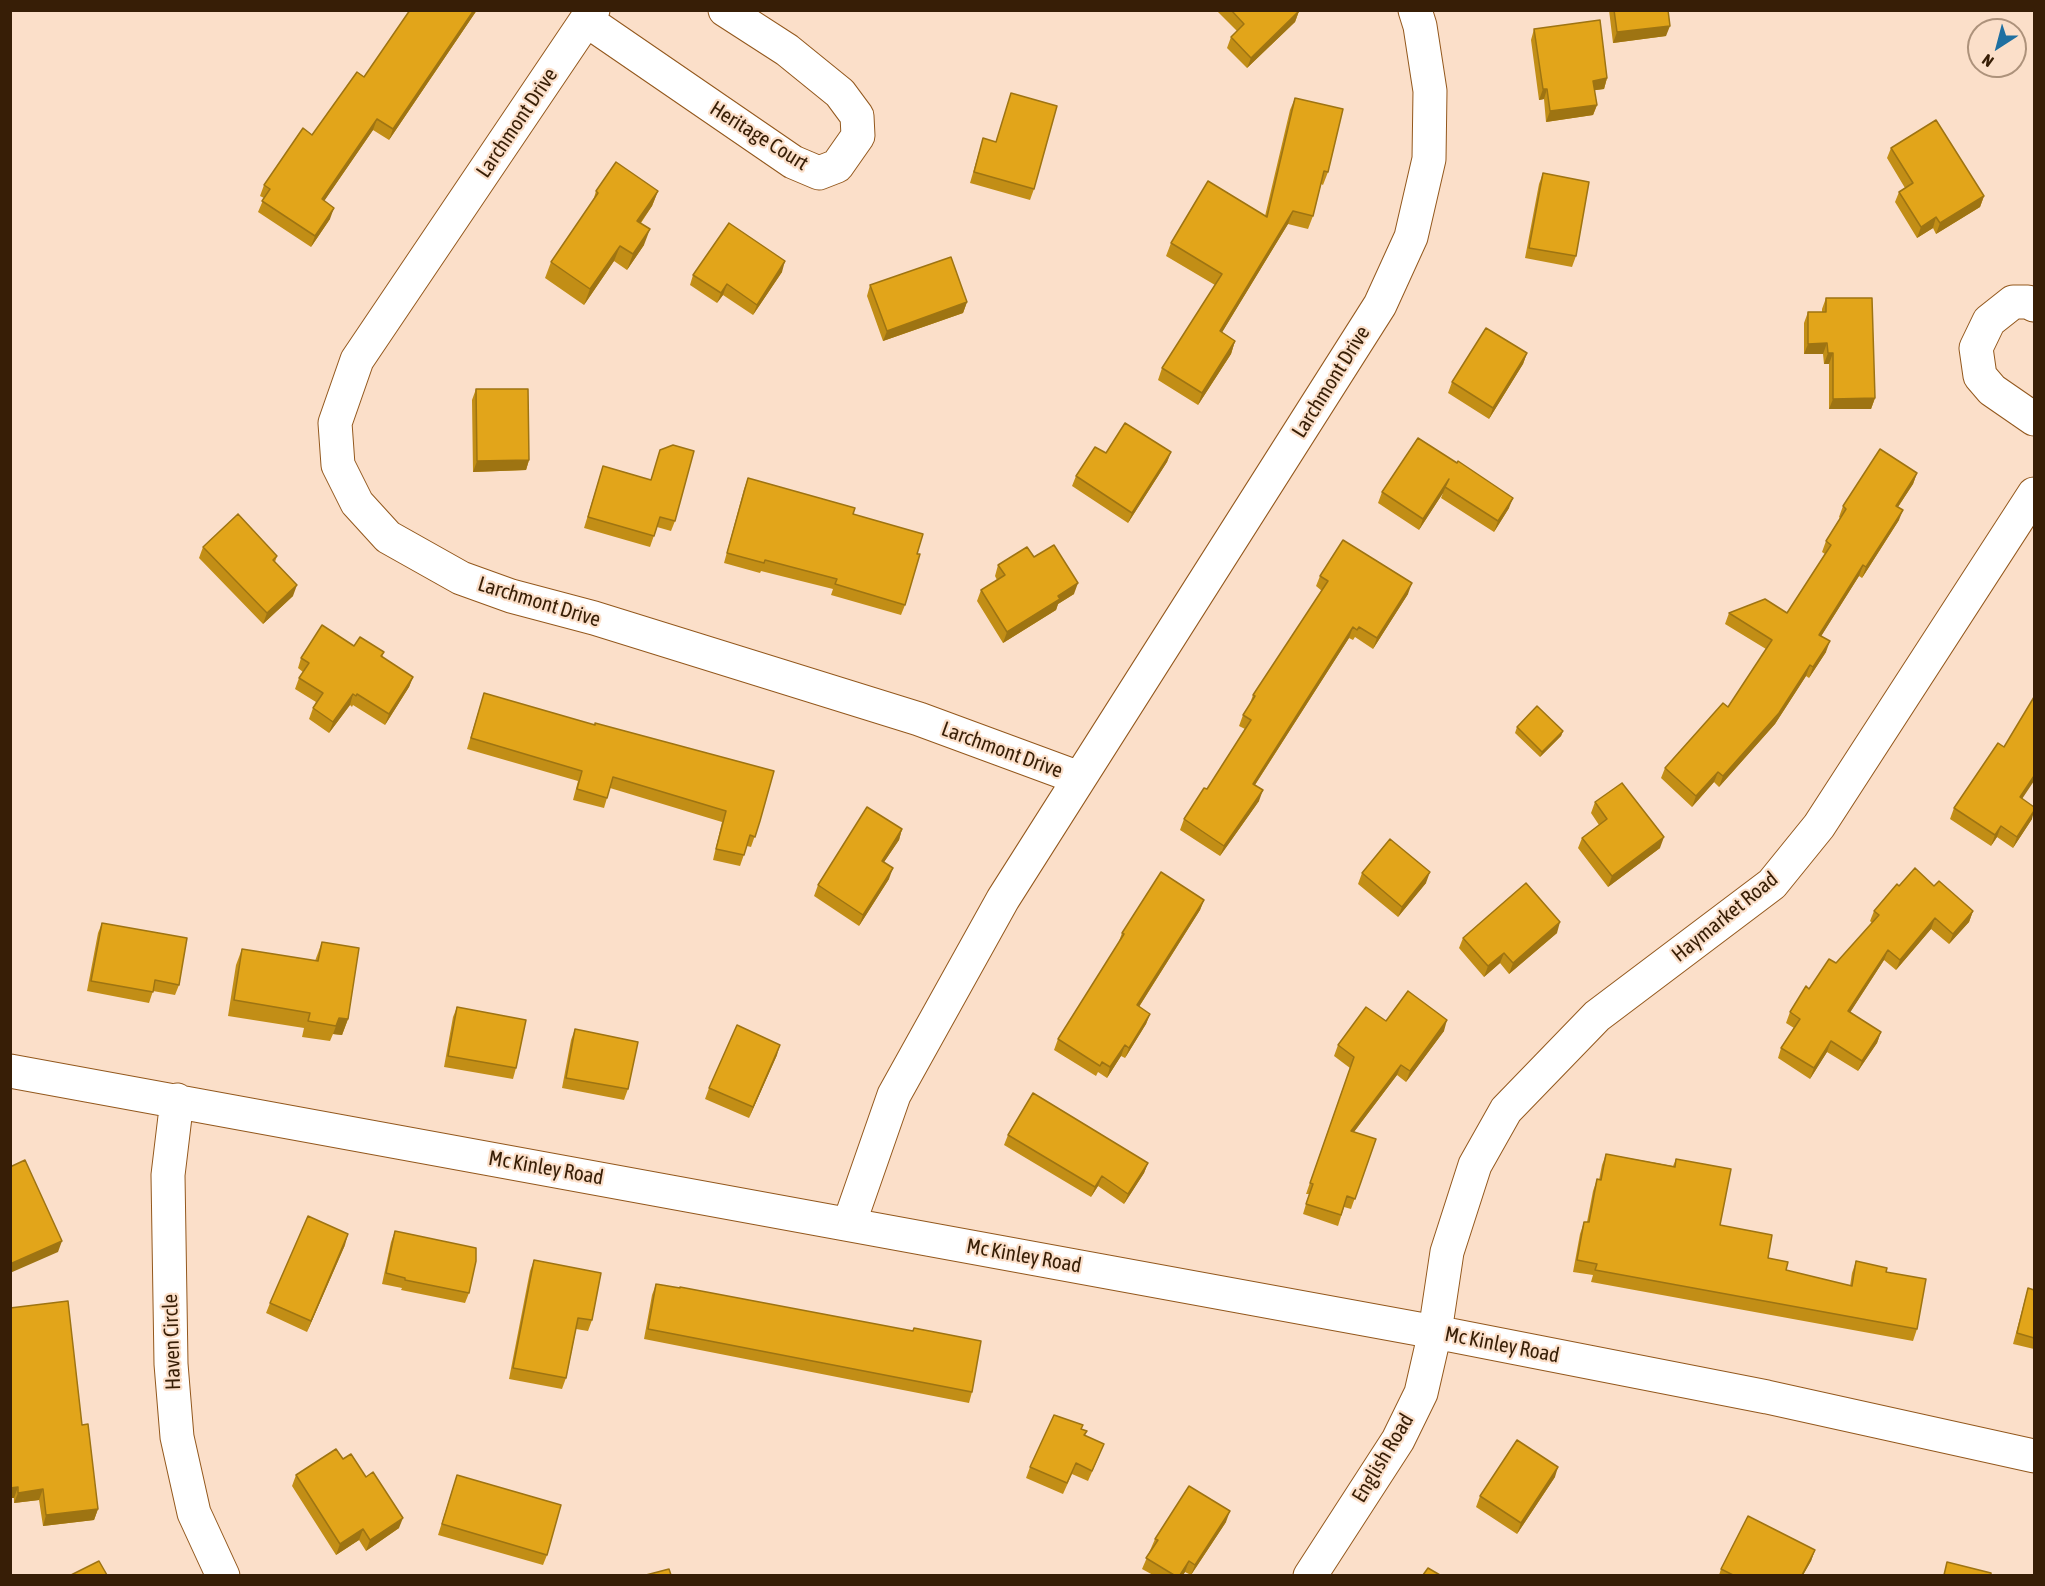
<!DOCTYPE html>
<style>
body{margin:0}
#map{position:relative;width:2045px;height:1586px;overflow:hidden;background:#fbdfc9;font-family:"Asap Condensed",sans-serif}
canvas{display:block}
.frame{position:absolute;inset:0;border:12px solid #371e06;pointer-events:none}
.north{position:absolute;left:1967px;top:18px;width:60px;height:60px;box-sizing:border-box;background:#fbdfc9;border:2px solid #ad927b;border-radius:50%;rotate:216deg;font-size:16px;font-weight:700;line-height:24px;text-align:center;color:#371e06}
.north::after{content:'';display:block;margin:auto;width:21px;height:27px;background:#1f70a1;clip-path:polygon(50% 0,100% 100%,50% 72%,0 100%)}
</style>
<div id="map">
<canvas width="2045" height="1586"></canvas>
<div class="frame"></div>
<div class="north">N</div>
</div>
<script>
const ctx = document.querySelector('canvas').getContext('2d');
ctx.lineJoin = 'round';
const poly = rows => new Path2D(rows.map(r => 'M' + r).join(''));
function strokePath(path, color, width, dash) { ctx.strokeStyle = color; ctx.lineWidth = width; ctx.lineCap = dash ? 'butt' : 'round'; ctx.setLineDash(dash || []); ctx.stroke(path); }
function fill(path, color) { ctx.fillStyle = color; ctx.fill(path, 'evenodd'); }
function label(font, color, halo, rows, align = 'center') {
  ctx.font = font + ' "Asap Condensed",sans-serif'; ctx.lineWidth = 4.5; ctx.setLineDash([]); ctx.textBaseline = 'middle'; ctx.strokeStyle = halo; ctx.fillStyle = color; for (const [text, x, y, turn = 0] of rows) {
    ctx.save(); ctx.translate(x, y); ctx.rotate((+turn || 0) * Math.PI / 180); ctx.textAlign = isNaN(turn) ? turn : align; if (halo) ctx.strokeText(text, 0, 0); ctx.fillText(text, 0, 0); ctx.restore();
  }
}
const minor = poly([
 [593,10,357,360,335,423,338,465,357,503,388,537,461,578,511,596,594,618,919,719,1079,778],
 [586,20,793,162,819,173,837,166,858,136,857,116,840,93,787,50,725,10],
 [2034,305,2028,302,2013,302,1989,321,1976,348,1980,376,1992,390,2034,419],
 [10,1071,1435,1332,1767,1397,2034,1456],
 [177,1100,168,1175,171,1364,177,1437,194,1513,223,1576],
 [849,1224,894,1095,1003,899,1380,305,1411,237,1429,159,1430,91,1420,26,1415,10],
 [1310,1576,1398,1440,1421,1393,1435,1332,1447,1252,1475,1165,1506,1110,1597,1016,1772,884,1819,826,2034,494]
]);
const wall = poly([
 [410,10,477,10,389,140,373,130,324,201,330,219,311,247,258,212,264,198,260,196,264,185,312,135,364,77],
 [1219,10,1298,10,1299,11,1295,22,1247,68,1227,48,1231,37,1237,31,1218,12],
 [1609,10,1668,10,1666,36,1613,43],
 [1534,29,1607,78,1604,89,1594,90,1597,105,1593,115,1546,122,1544,99,1539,100,1531,40],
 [1011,93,1034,189,1030,200,970,183,983,138,996,142],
 [1295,98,1328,172,1323,185,1321,184,1313,216,1308,229,1288,224,1222,332,1235,341,1231,354,1198,405,1158,380,1162,368,1215,285,1166,256,1171,243,1265,216,1290,110],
 [1891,148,1984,196,1980,207,1936,234,1933,228,1917,238,1895,202,1899,192,1905,188,1887,158],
 [1543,173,1576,256,1572,267,1525,258,1539,184],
 [596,191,658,191,652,206,641,223,644,245,627,270,614,261,584,305,545,278,551,262,593,201],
 [782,272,753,315,723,295,717,303,690,285,693,275],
 [870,285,967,302,963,313,883,341,867,296],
 [1826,298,1875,398,1871,409,1829,409,1829,364,1824,364,1823,354,1804,354,1804,323,1808,312,1822,312,1822,309],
 [1527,353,1523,364,1489,419,1448,393,1452,382],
 [476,389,529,460,526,470,473,472,472,400],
 [1418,438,1509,508,1494,532,1441,498,1443,493,1419,530,1378,503,1382,492],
 [660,450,675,521,671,531,657,527,650,547,584,528,603,466,651,480],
 [1171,452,1167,462,1128,523,1072,486,1076,476,1106,453],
 [1917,473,1913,484,1898,507,1899,520,1862,578,1859,576,1821,636,1826,652,1809,678,1806,676,1775,724,1719,787,1714,782,1692,807,1661,778,1665,768,1728,707,1766,649,1725,624,1729,613,1787,613,1825,554,1822,552,1826,541,1840,518,1839,517,1843,506],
 [748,478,853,514,917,554,905,605,901,615,831,595,833,589,761,571,760,573,724,563,744,489],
 [203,547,277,556,275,562,293,596,263,624,199,558],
 [1034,557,1074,594,1058,604,1056,610,1003,643,977,601,981,590,997,580,995,576,998,565],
 [1320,576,1408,594,1373,649,1355,637,1353,640,1349,638,1255,785,1259,801,1220,856,1180,830,1184,819,1207,789,1245,729,1239,726,1243,715,1249,706,1253,695,1322,591,1316,586],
 [354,646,384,652,382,657,413,677,409,687,385,725,353,705,352,707,350,705,329,733,309,719,313,708,316,702,295,689,299,678,303,672,298,668,301,658],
 [484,693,760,821,751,847,747,846,740,866,713,860,722,822,610,788,604,808,573,800,578,781,467,749],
 [1517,727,1563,731,1561,736,1540,757,1515,733],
 [2004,747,2022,799,2032,819,2013,848,1997,837,1991,846,1950,819,1954,808],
 [1595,802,1660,848,1608,887,1578,848,1582,838,1599,825,1591,813],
 [902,829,899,840,884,862,889,879,859,926,814,896,818,885],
 [1362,873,1426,883,1398,917,1358,884],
 [1899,886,1934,886,1973,911,1969,922,1949,944,1931,929,1896,970,1884,960,1850,1012,1881,1032,1877,1043,1858,1071,1827,1052,1810,1079,1778,1058,1781,1048,1794,1028,1786,1023,1790,1012,1809,989,1836,963,1872,923,1870,921,1874,911],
 [1204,900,1200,910,1139,1007,1150,1014,1146,1024,1125,1058,1121,1056,1107,1078,1098,1072,1096,1076,1054,1050,1058,1039,1118,944,1122,933],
 [102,923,179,985,175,995,153,991,149,1003,87,991,98,933],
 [1557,933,1509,974,1500,963,1484,977,1459,948,1463,938],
 [322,942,348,1019,342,1035,333,1034,330,1041,302,1037,304,1028,228,1016,236,965,242,949,315,961],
 [457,1007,516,1068,513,1079,444,1067,453,1017],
 [1386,1021,1444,1031,1406,1082,1397,1075,1354,1132,1376,1139,1351,1209,1344,1207,1338,1226,1303,1214,1309,1194,1306,1194,1350,1068,1334,1056,1338,1045],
 [575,1029,628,1089,624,1100,562,1088,571,1040],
 [777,1055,749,1118,705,1099,709,1088],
 [1008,1135,1148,1163,1144,1173,1124,1204,1098,1186,1091,1197,1004,1145],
 [1606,1154,1673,1166,1676,1159,1720,1225,1786,1270,1850,1286,1852,1273,1856,1261,1886,1272,1917,1329,1913,1341,1591,1282,1593,1275,1573,1272,1580,1234,1584,1222,1587,1222,1593,1191,1597,1179,1599,1180,1602,1165],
 [395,1231,469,1293,465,1303,401,1290,402,1288,382,1284,391,1242],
 [345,1245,307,1332,266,1313,270,1303],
 [534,1260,592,1320,588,1331,576,1329,566,1378,562,1389,509,1379,530,1271],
 [656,1284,913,1331,972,1392,969,1403,644,1339,652,1295],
 [2028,1288,2034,1290,2034,1349,2013,1344,2025,1299],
 [10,1308,82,1425,98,1509,94,1520,43,1526,39,1500,14,1503],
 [1082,1429,1087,1431,1085,1436,1100,1454,1088,1481,1072,1474,1063,1494,1026,1478,1030,1467],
 [343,1459,399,1528,366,1551,359,1540,336,1555,292,1486,296,1475],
 [457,1475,547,1555,543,1565,438,1535],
 [1555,1477,1517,1534,1476,1507,1480,1496],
 [1226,1522,1191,1575,1185,1572,1183,1575,1153,1575,1142,1569,1155,1539],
 [1815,1550,1811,1561,1803,1575,1719,1575,1721,1569]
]);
const shadedWall = poly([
 [474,10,477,10,389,140,393,129],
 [1299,11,1295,22,1247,68,1251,58],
 [1670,26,1666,36,1613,43,1617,32],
 [1607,78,1604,89,1589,91,1593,81],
 [1543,89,1547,89,1544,99,1539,100],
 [1597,105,1593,115,1546,122,1550,111],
 [377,119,373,130,318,210,322,199],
 [658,191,652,206,631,236,637,221],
 [1984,196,1980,207,1936,234,1940,223],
 [334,208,330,219,311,247,315,236],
 [1293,211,1288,224,1215,344,1220,331],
 [1936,217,1933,228,1917,238,1921,227],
 [650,229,644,245,627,270,633,254],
 [620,246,614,261,584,305,590,289],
 [785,261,782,272,753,315,757,305],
 [727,284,723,295,717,303,721,293],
 [967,302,963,313,883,341,887,331],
 [1235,341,1231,354,1198,405,1202,393],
 [1827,343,1823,354,1804,354,1808,344],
 [1527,353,1523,364,1489,419,1493,408],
 [1828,353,1833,353,1829,364,1824,364],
 [1875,398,1871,409,1829,409,1833,399],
 [1171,452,1167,462,1128,523,1132,513],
 [529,460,526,470,473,472,477,461],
 [1917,473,1913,484,1892,516,1896,506],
 [1449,479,1443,493,1419,530,1423,519],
 [1513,498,1509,508,1494,532,1498,521],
 [1903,510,1899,520,1862,578,1866,567],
 [1863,565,1859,576,1815,646,1819,635],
 [1078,583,1074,594,1058,604,1056,610,1003,643,1007,632,1058,596],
 [1412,583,1408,594,1373,649,1377,638],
 [297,585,293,596,263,624,267,613],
 [1353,627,1349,638,1249,794,1253,784],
 [1830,641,1826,652,1809,678,1813,667],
 [1810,665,1806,676,1775,724,1719,787,1723,776],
 [413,677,409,687,385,725,389,714],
 [353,694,350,705,329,733,333,722],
 [1563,731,1561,736,1540,757,1542,752],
 [1718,772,1714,782,1692,807,1696,796],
 [2034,776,2034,781,2016,808,2020,797],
 [1263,790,1259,801,1220,856,1224,846],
 [2034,811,2032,819,2013,848,2017,837],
 [2001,826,1997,837,1991,846,1995,835],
 [902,829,899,840,878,871,882,861],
 [1664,837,1660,848,1608,887,1612,876],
 [893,868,889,879,859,926,863,915],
 [1430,872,1426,883,1398,917,1402,907],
 [1204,900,1200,910,1133,1016,1137,1005],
 [1973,911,1969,922,1949,944,1953,934],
 [1935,918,1931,929,1896,970,1900,960],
 [1560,922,1557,933,1509,974,1513,963],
 [1888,950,1884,960,1844,1022,1848,1011],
 [1504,953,1500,963,1484,977,1488,966],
 [1150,1014,1146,1024,1125,1058,1129,1048],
 [339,1018,348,1019,342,1035,333,1034],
 [1447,1020,1444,1031,1406,1082,1410,1071],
 [1881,1032,1877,1043,1858,1071,1862,1061],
 [1831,1041,1827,1052,1810,1079,1814,1068],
 [780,1045,777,1055,749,1118,753,1107],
 [1125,1045,1121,1056,1107,1078,1110,1067],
 [1401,1065,1397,1075,1347,1141,1351,1131],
 [1148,1163,1144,1173,1124,1204,1128,1194],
 [1102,1176,1098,1186,1091,1197,1095,1187],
 [348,1234,345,1245,307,1332,311,1321],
 [62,1241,58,1252,10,1273,10,1264],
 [1558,1467,1555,1477,1517,1534,1521,1523],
 [18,1487,14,1498,10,1498,10,1488],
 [43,1489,39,1500,14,1503,18,1493],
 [98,1509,94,1520,43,1526,46,1515],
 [1230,1511,1226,1522,1191,1575,1195,1565],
 [403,1518,399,1528,366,1551,370,1540],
 [363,1529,359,1540,336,1555,340,1544],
 [1815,1550,1811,1561,1803,1575,1802,1575],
 [1189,1561,1185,1572,1183,1575,1180,1575]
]);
const building = poly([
 [410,10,474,10,393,129,377,119,322,199,334,208,315,236,262,201,270,189,264,185,303,128,312,135,357,72,364,77,410,10],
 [1231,10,1298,10,1299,11,1251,58,1231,37,1244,24,1231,10],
 [1614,10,1668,10,1670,26,1617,32,1614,10],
 [1600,20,1607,78,1593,81,1597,105,1550,111,1547,89,1543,89,1534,29,1600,20],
 [1011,93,1057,106,1034,189,974,172,983,138,996,142,1011,93],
 [1295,98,1343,109,1328,172,1324,171,1313,216,1293,211,1220,331,1235,341,1202,393,1162,368,1222,274,1171,243,1208,181,1267,217,1295,98],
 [1936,120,1984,196,1940,223,1936,217,1921,227,1899,192,1913,183,1891,148,1936,120],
 [616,162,658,191,637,221,650,229,633,254,620,246,590,289,551,262,598,193,596,191,616,162],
 [1543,173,1589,182,1576,256,1529,248,1543,173],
 [729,223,785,261,757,305,727,284,721,293,693,275,729,223],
 [951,257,967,302,887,331,870,285,951,257],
 [1826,298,1872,298,1875,398,1833,399,1833,353,1828,353,1827,343,1808,344,1808,312,1826,312,1826,298],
 [1486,328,1527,353,1493,408,1452,382,1486,328],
 [476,389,528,389,529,460,477,461,476,389],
 [1125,423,1171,452,1132,513,1076,476,1095,447,1106,453,1125,423],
 [1418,438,1457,463,1458,461,1513,498,1498,521,1445,487,1449,479,1423,519,1382,492,1418,438],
 [673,445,694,451,675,521,660,517,654,536,588,517,603,466,651,480,660,450,673,445],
 [1880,449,1917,473,1896,506,1903,510,1866,567,1863,565,1819,635,1830,641,1813,667,1810,665,1779,713,1723,776,1718,772,1696,796,1665,768,1723,703,1728,707,1772,640,1729,613,1765,599,1787,613,1831,545,1826,541,1846,509,1843,506,1880,449],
 [748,478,855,508,853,514,923,534,917,554,920,554,905,605,835,584,837,579,765,560,764,563,727,553,748,478],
 [238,514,277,556,273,560,297,585,267,613,203,547,238,514],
 [1343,540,1412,583,1377,638,1359,627,1357,630,1353,627,1253,784,1263,790,1224,846,1184,819,1204,788,1207,789,1251,720,1243,715,1255,696,1253,695,1328,581,1320,576,1343,540],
 [1054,545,1078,583,1058,596,1060,599,1007,632,981,590,1005,575,998,565,1027,547,1034,557,1054,545],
 [322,625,354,646,360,637,384,652,381,656,413,677,389,714,357,694,356,696,353,694,333,722,313,708,323,693,299,678,309,663,301,658,322,625],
 [484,693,595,725,595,723,774,771,760,821,755,837,750,835,744,855,716,849,726,811,613,777,607,798,577,789,582,771,471,738,484,693],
 [2034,697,2034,776,2020,797,2034,807,2034,811,2017,837,2001,826,1995,835,1954,808,1998,743,2004,747,2034,697],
 [1537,706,1563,731,1542,752,1517,727,1537,706],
 [1622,783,1664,837,1612,876,1582,838,1607,819,1595,802,1622,783],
 [867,807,902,829,882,861,893,868,863,915,818,885,867,807],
 [1390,839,1430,872,1402,907,1362,873,1390,839],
 [1915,868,1934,886,1939,881,1973,911,1953,934,1935,918,1900,960,1888,950,1848,1011,1881,1032,1862,1061,1831,1041,1814,1068,1781,1048,1800,1019,1790,1012,1806,986,1809,989,1829,959,1836,963,1879,915,1874,911,1897,884,1899,886,1915,868],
 [1161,872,1204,900,1137,1005,1150,1014,1129,1048,1125,1045,1110,1067,1102,1062,1100,1066,1058,1039,1124,934,1122,933,1161,872],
 [1526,883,1560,922,1513,963,1504,953,1488,966,1463,938,1526,883],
 [102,923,187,938,179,985,155,980,153,992,91,981,102,923],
 [322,942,359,948,348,1019,339,1018,336,1026,308,1021,310,1013,234,1000,242,949,318,961,322,942],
 [1408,991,1447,1020,1410,1071,1401,1065,1351,1131,1376,1139,1355,1199,1347,1196,1341,1215,1306,1204,1313,1184,1310,1183,1354,1057,1338,1045,1366,1007,1386,1021,1408,991],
 [457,1007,526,1020,516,1068,448,1056,457,1007],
 [737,1025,780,1045,753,1107,709,1088,737,1025],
 [575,1029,638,1042,628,1089,566,1078,575,1029],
 [1033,1093,1148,1163,1128,1194,1102,1176,1095,1187,1008,1135,1033,1093],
 [1606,1154,1675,1167,1676,1159,1731,1169,1720,1225,1772,1235,1768,1258,1788,1262,1786,1270,1852,1286,1856,1261,1887,1268,1886,1272,1926,1279,1917,1329,1595,1270,1597,1264,1577,1260,1584,1222,1589,1222,1597,1179,1601,1180,1606,1154],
 [25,1160,62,1241,10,1264,10,1167,25,1160],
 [308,1216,348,1234,311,1321,270,1303,308,1216],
 [395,1231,476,1248,476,1261,469,1293,405,1280,405,1278,386,1273,395,1231],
 [534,1260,601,1273,592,1320,578,1318,566,1378,513,1368,534,1260],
 [656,1284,680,1288,680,1287,913,1331,914,1328,981,1341,972,1392,648,1329,656,1284],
 [2028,1288,2034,1290,2034,1338,2017,1333,2028,1288],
 [68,1301,82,1425,88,1424,98,1509,46,1515,43,1489,18,1493,18,1487,10,1488,10,1308,68,1301],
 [1054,1415,1083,1425,1081,1429,1087,1431,1084,1435,1104,1444,1092,1471,1076,1463,1067,1483,1030,1467,1054,1415],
 [1517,1440,1558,1467,1521,1523,1480,1496,1517,1440],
 [336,1449,343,1459,351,1454,366,1477,373,1472,403,1518,370,1540,363,1529,340,1544,296,1475,336,1449],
 [457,1475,561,1505,547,1555,442,1524,457,1475],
 [1189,1486,1230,1511,1195,1565,1189,1561,1180,1575,1174,1575,1146,1558,1158,1540,1155,1539,1189,1486],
 [1748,1516,1815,1550,1802,1575,1733,1575,1721,1569,1748,1516],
 [99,1561,107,1575,71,1575,99,1561],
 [1947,1562,1991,1573,1991,1575,1944,1575,1947,1562],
 [1428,1568,1440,1575,1423,1575,1428,1568],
 [669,1569,671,1575,646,1575,669,1569]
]);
const streetNames = [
 ["Larchmont Drive",517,123,-56],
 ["Heritage Court",759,136,32],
 ["Larchmont Drive",1331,382,-58],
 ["Larchmont Drive",539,602,17],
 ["Larchmont Drive",1002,750,20],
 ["Haymarket Road",1725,917,-39],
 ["Mc Kinley Road",546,1168,10],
 ["Mc Kinley Road",1024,1256,10],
 ["Haven Circle",172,1342,-92],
 ["Mc Kinley Road",1502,1345,11],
 ["English Road",1383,1458,-59]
];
strokePath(minor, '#93581d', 35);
strokePath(minor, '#fff', 33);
fill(wall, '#c28e16');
fill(shadedWall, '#9e7412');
fill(building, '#e2a51a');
strokePath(building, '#9e7412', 1.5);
label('21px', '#371e06', '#fbdfc9', streetNames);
</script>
